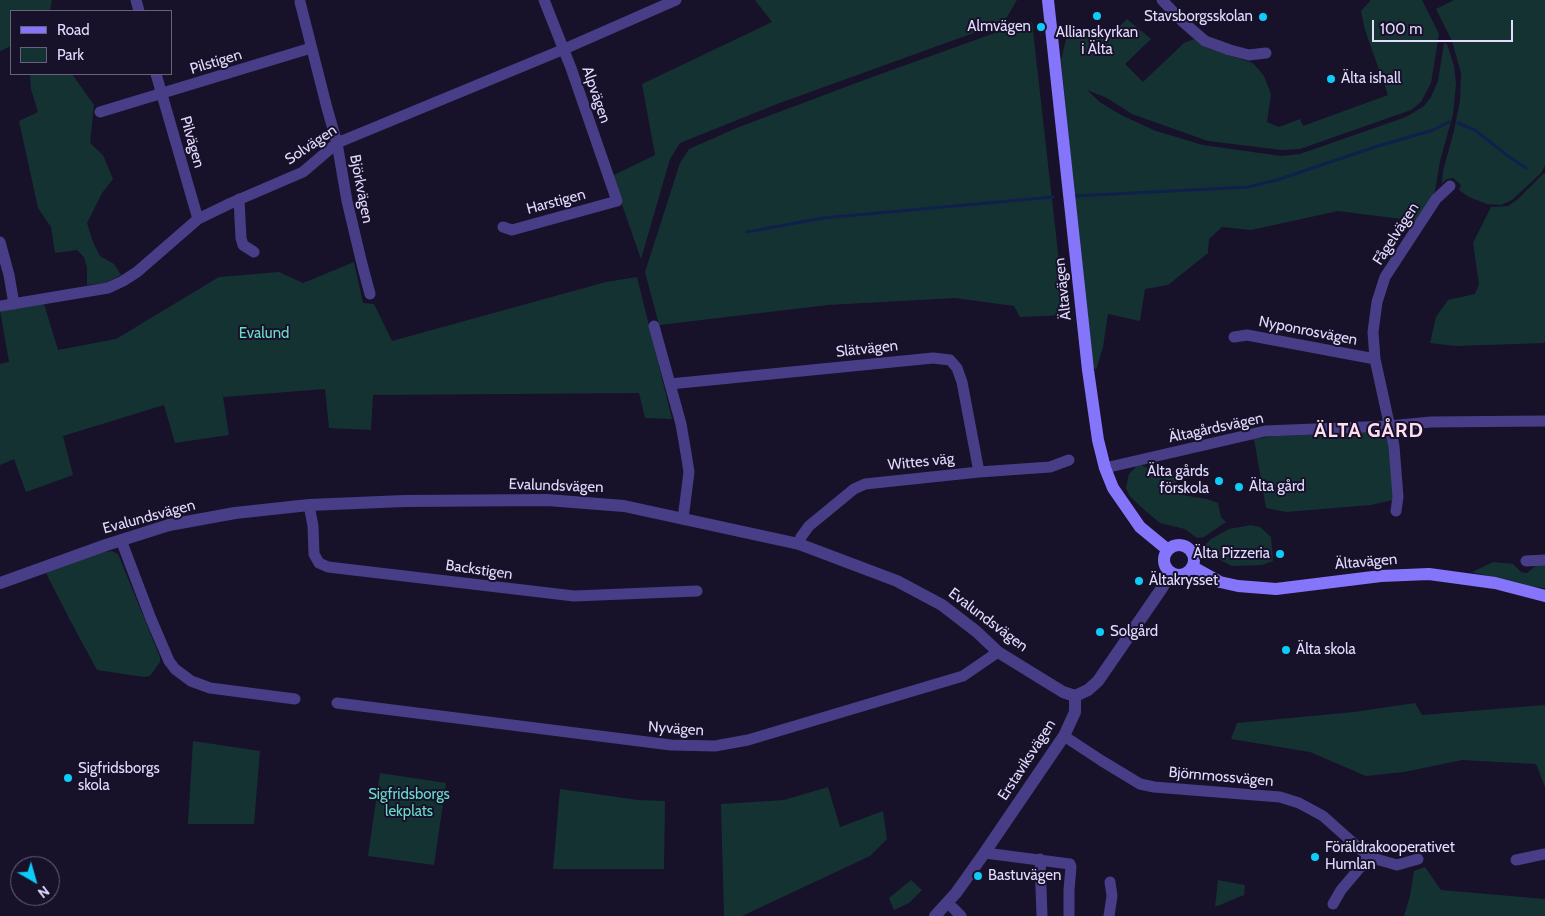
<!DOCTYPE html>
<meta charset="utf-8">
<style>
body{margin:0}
#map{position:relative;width:1545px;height:916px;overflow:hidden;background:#18112a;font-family:Cabin,sans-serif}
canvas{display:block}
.legend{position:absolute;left:10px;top:10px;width:162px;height:65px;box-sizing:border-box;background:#18112a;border:1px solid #69627f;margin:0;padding:6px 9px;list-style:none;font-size:15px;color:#e2dbfe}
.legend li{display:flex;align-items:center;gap:10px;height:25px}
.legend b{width:25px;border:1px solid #69627f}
.north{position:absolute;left:10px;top:856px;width:50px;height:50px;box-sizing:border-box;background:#18112a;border:1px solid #69627f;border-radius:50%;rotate:142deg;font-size:14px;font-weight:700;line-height:20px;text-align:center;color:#e2dbfe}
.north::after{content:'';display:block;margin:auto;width:18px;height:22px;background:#0dccf8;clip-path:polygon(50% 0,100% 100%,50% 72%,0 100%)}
.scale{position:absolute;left:1372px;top:20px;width:141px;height:22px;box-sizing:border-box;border:2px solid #e2dbfe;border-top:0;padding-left:6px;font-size:15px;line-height:18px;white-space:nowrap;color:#e2dbfe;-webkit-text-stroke:4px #18112a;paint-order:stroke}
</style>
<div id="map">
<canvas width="1545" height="916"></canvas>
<ul class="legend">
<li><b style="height:6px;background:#8475fb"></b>Road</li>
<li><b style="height:14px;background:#153233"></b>Park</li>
</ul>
<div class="north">N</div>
<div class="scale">100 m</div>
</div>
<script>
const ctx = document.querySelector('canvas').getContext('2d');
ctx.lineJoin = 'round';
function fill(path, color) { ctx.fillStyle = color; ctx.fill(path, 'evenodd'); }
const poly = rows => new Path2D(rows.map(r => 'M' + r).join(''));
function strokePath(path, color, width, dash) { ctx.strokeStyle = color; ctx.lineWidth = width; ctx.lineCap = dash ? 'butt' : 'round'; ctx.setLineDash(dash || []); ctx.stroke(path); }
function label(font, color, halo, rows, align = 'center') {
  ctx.font = font + ' Cabin,sans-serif'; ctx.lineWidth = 4; ctx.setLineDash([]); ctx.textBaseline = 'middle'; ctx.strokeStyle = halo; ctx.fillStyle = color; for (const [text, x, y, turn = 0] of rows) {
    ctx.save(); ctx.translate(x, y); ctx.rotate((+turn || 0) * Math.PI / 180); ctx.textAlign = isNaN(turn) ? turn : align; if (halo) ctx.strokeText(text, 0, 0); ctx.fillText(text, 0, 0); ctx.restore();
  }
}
const green = poly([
 [0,0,52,0,50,11,11,11,11,46,0,51],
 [755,0,1017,0,1004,22,777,104,680,143,670,159,641,259,612,176,655,155,642,84,772,22],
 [1371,0,1422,0,1439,34,1431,83,1421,102,1411,110,1300,149,1282,150,1208,141,1132,114,1107,98,1087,90,1101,103,1123,116,1156,131,1203,145,1281,156,1300,154,1406,117,1424,106,1431,97,1438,81,1444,43,1447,44,1454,66,1456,84,1453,114,1440,161,1435,191,1417,221,1338,211,1251,230,1222,227,1209,239,1208,253,1168,285,1145,289,1140,321,1108,314,1103,347,1096,370,1091,364,1061,60,1068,31,1118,28,1127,19,1151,39,1125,64,1143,82,1184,43,1194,39,1207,48,1253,63,1264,76,1271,94,1267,122,1279,127,1300,119,1303,126,1388,95,1365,30,1361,11],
 [1454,0,1545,0,1545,166,1541,173,1512,200,1501,205,1487,204,1469,197,1459,190,1461,185,1453,178,1447,179,1442,183,1443,171,1454,131,1460,101,1461,73,1452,41,1436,9],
 [1032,22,1065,315,1020,317,1014,306,955,298,828,305,659,325,645,272,680,163,689,149,739,127,875,76,1006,29],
 [30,74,72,74,94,105,90,143,103,155,113,179,102,193,87,223,93,242,100,256,114,264,121,275,105,283,87,285,87,268,84,257,77,250,55,253,51,227,38,208,19,121,38,112,31,89],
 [1544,173,1545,174,1545,342,1543,343,1456,346,1430,343,1436,317,1448,300,1475,294,1479,284,1473,243,1491,207,1508,206,1518,199],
 [354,262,363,303,374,304,392,341,606,282,637,277,672,419,645,418,639,393,373,395,371,430,329,428,325,389,223,397,229,435,175,443,164,405,63,436,73,475,26,492,14,459,0,465,0,364,9,362,0,310,44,304,58,350,116,339,219,277,279,272,303,283],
 [1376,432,1385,436,1392,446,1393,500,1371,505,1286,512,1266,508,1254,439,1276,436],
 [1141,465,1148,468,1160,478,1170,475,1177,467,1176,494,1207,499,1218,503,1221,517,1226,522,1204,537,1197,538,1185,529,1160,523,1141,507,1129,495,1126,488,1129,474,1137,466],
 [1251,525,1260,527,1271,537,1273,561,1262,565,1232,566,1213,556,1205,545,1211,539,1229,529],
 [111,551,118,554,160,657,160,662,150,676,144,677,97,670,71,622,46,573,100,553],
 [1493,562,1513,564,1521,572,1527,573,1538,564,1545,563,1545,588,1528,586,1472,572],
 [1415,703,1422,715,1545,705,1545,787,1536,764,1462,760,1404,772,1366,776,1310,752,1231,739,1237,723,1354,712],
 [193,741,260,751,254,824,188,824],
 [380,773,446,783,434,865,368,856],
 [828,787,840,827,883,811,887,839,870,856,742,916,724,916,721,804,784,800],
 [560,789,638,800,665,801,664,869,553,869],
 [1425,867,1441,890,1545,899,1545,916,1404,916,1410,896,1414,871],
 [911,880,922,890,909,903,894,910,889,898],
 [1218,880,1245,885,1244,895,1215,907]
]);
const stream = poly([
 [1458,123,1475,130,1508,156,1526,168],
 [1075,196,1248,187,1277,180,1375,147,1433,130,1449,122],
 [747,232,823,218,1053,197]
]);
const minor = poly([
 [136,0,139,11],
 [1162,0,1182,21,1205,41,1230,50,1249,55,1266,53],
 [300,2,327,108,337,143,347,201,362,264,370,294],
 [156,74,198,219],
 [100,112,311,48],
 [239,199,241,238,243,245,254,252],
 [503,227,512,230,617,201,571,68,544,0],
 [0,242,9,275,14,304],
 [0,306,108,288,123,281,137,272,198,219,231,203,303,172,337,143,562,50,676,0],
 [654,326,681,424,686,453,689,472,683,519],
 [1234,337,1247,335,1375,359],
 [670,384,933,358,950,360,957,368,962,382,979,472],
 [1105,468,1265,431,1389,426,1431,422,1545,421],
 [309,505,313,526,314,554,319,563,328,567,574,596,697,591],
 [1396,511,1398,497,1394,446,1375,359,1373,332,1377,302,1385,277,1436,199,1450,186],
 [121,540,151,619,169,661,175,669,191,681,210,688,295,699],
 [799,544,801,537,809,526,854,489,865,484,979,472,1050,467,1069,460],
 [1526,561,1545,560],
 [337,703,671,745,715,746,748,740,963,676,998,652],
 [1064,736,1102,761,1140,784,1154,787,1280,797,1299,803,1323,816,1369,857,1397,865,1418,859],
 [985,853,1070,864,1071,867,1069,890,1069,916],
 [1040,859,1042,916],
 [1516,860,1545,854],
 [1333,904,1341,890,1369,857],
 [953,908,961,916],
 [1109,916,1112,896,1110,882]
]);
const tertiary = poly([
 [0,583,106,545,169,525,235,513,309,505,404,501,547,500,624,506,799,544,897,581,942,605,977,632,998,652,1063,692,1075,696],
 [1075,696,1088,690,1098,681,1162,588,1171,572],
 [935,916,956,893,983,855,1064,736,1075,712,1075,696]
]);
const secondary = poly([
 [1048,0,1088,370,1098,440,1105,468,1113,488,1140,527,1168,550],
 '1164 560a15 15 0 1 1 30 0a15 15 0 1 1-30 0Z',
 [1193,567,1220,582,1238,586,1276,589,1381,576,1429,574,1495,583,1545,596]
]);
const markers = [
 [1097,16,5,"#0dccf8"],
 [1263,17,5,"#0dccf8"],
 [1041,27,5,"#0dccf8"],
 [1331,79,5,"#0dccf8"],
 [1219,481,5,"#0dccf8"],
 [1239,487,5,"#0dccf8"],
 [1280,554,5,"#0dccf8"],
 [1139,581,5,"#0dccf8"],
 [1100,632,5,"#0dccf8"],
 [1286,650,5,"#0dccf8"],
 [68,778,5,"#0dccf8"],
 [1315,857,5,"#0dccf8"],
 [978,876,5,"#0dccf8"]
];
const poiNames = [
 ["Stavsborgsskolan",1253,17,"right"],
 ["Almvägen",1031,27,"right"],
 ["Allianskyrkan",1097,33,"center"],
 ["i Älta",1097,50,"center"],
 ["Älta ishall",1341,79],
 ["Älta gårds",1209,472,"right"],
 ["förskola",1209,489,"right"],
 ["Älta gård",1249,487],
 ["Älta Pizzeria",1270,554,"right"],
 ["Ältakrysset",1149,581],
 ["Solgård",1110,632],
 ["Älta skola",1296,650],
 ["Sigfridsborgs",78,769],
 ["skola",78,786],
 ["Föräldrakooperativet",1325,848],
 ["Humlan",1325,865],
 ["Bastuvägen",988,876]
];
const streetNames = [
 ["Pilstigen",216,62,-17],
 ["Alpvägen",596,95,71],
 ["Pilvägen",192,142,74],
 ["Solvägen",311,145,-34],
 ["Björkvägen",361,189,79],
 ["Harstigen",556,202,-15],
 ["Fågelvägen",1396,234,-57],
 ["Ältavägen",1063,289,-96],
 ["Nyponrosvägen",1308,331,11],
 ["Slätvägen",867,349,-6],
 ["Ältagårdsvägen",1216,428,-12],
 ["Wittes väg",921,462,-6],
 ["Evalundsvägen",556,486,2],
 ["Evalundsvägen",149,517,-15],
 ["Ältavägen",1366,562,-5],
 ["Backstigen",479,570,8],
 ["Evalundsvägen",988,620,37],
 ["Nyvägen",676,729,4],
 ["Erstaviksvägen",1027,760,-57],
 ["Björnmossvägen",1221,777,5]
];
const parkNames = [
 ["Evalund",264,334],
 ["Sigfridsborgs",409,795],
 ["lekplats",409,812]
];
const districtNames = [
 ["ÄLTA GÅRD",1369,431]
];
fill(green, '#153233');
strokePath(stream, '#0f204b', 3);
strokePath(minor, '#473e87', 11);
strokePath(tertiary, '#473e87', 12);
strokePath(secondary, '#8475fb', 12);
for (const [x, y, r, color] of markers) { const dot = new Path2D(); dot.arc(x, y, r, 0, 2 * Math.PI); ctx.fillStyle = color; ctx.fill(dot); strokePath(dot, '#18112a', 2); }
label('15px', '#e2dbfe', '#18112a', poiNames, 'left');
label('15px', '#e2dbfe', '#18112a', streetNames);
label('15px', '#68ddca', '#18112a', parkNames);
ctx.letterSpacing = '1px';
label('bold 20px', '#feddef', '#18112a', districtNames);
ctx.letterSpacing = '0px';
</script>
